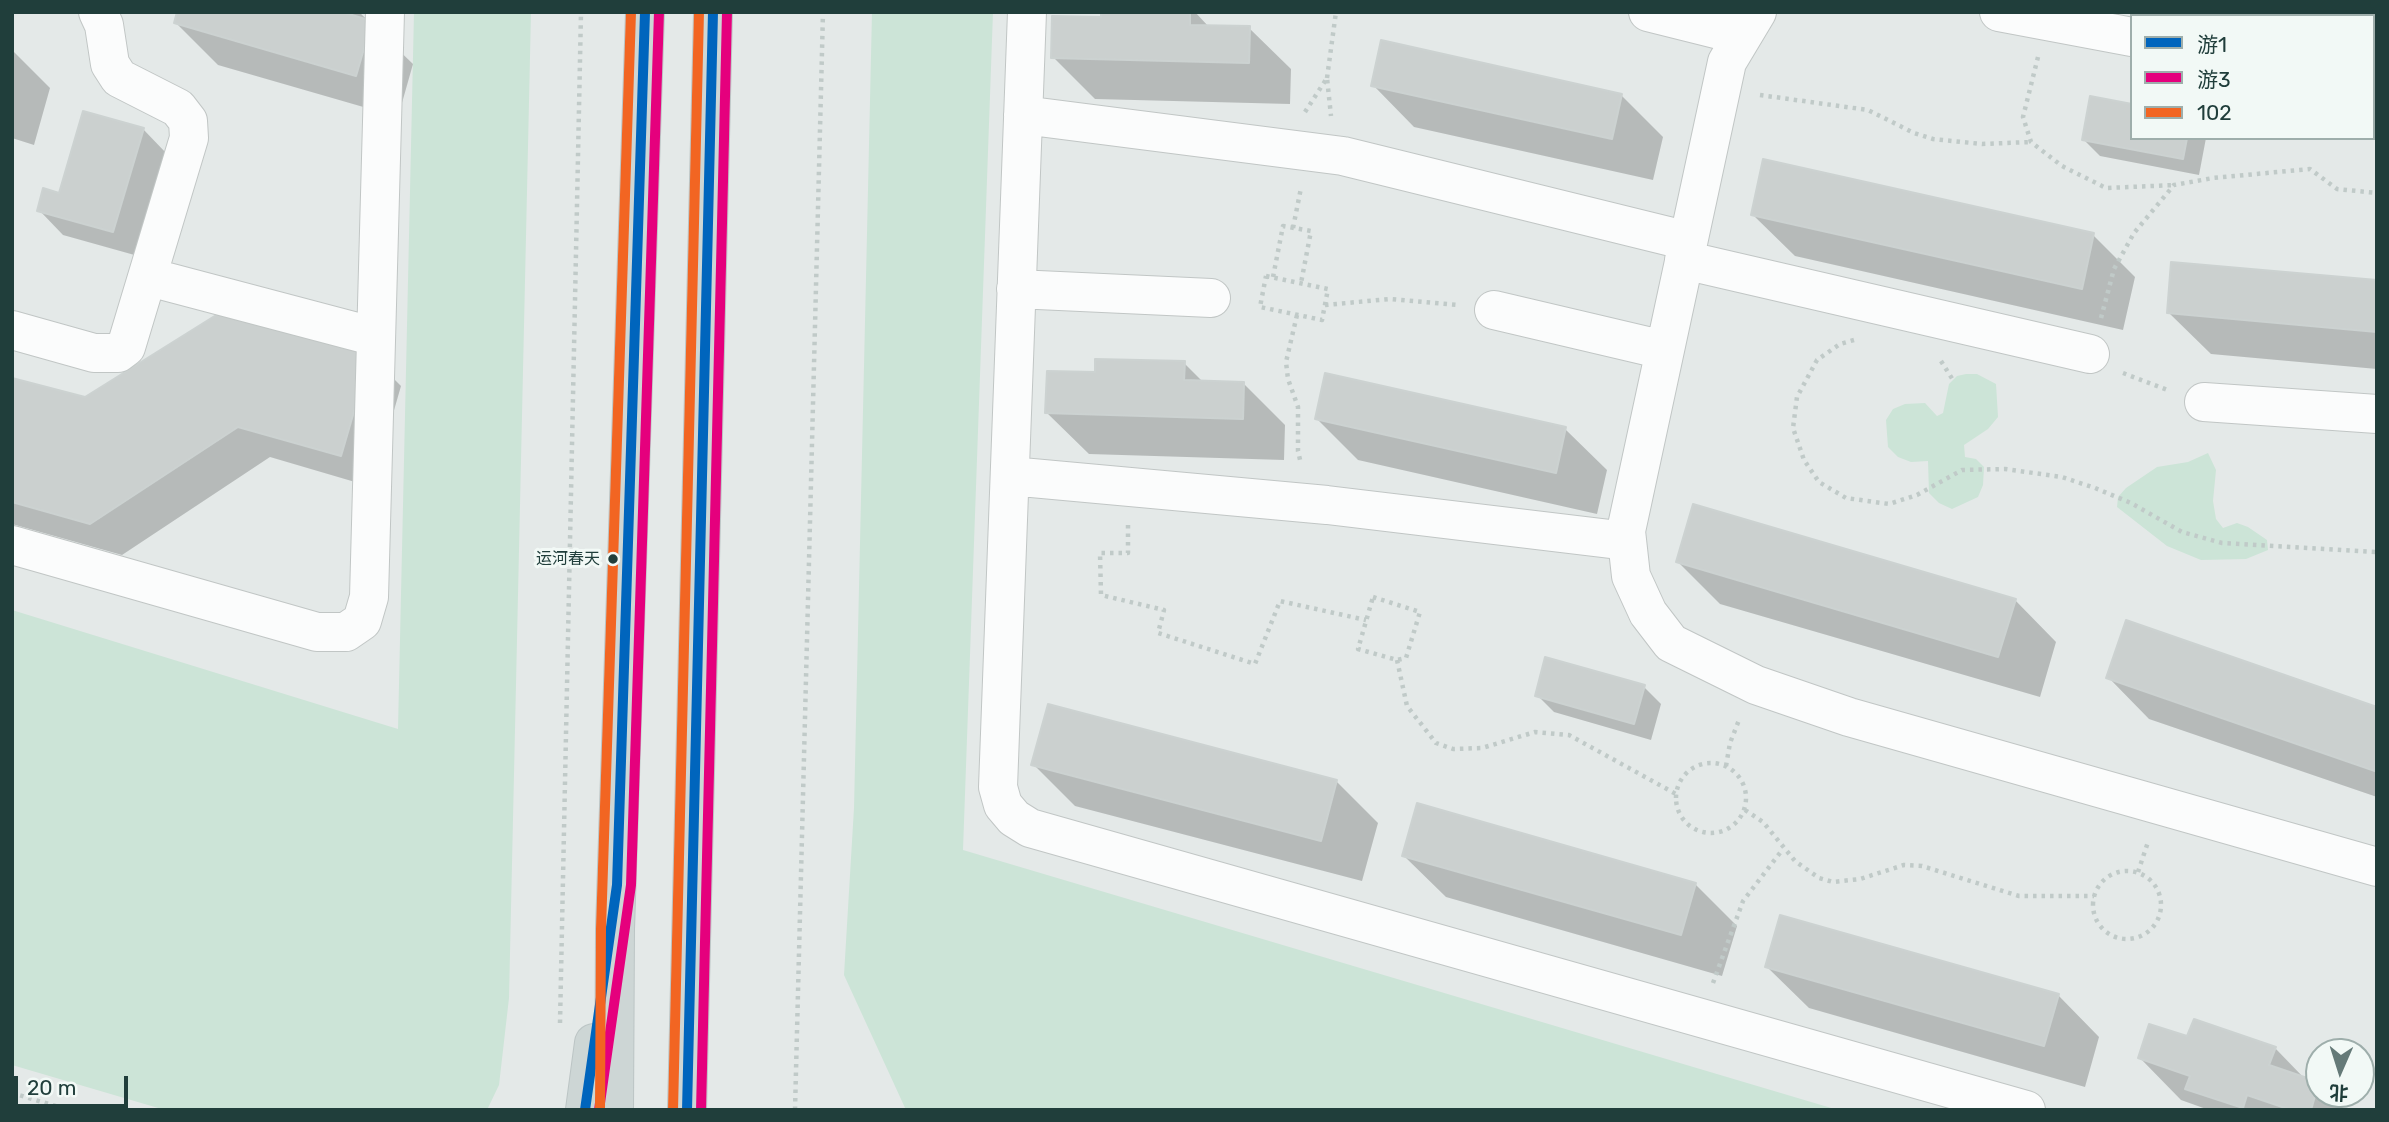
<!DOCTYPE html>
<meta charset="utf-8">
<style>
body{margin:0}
#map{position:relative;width:2389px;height:1122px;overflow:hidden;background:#e4e9e8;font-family:Rubik,"Noto Sans SC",sans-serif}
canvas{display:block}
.frame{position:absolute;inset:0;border:14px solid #203e3b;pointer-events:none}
.legend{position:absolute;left:2130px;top:14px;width:245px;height:126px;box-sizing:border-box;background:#f2f9f6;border:2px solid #9eaeab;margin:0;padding:9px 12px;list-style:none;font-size:21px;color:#203e3b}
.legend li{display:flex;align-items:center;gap:14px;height:35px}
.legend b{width:35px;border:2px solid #9eaeab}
.north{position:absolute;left:2305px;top:1038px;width:70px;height:70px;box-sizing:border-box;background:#f2f9f6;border:2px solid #9eaeab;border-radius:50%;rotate:183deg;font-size:19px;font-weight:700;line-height:28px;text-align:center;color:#203e3b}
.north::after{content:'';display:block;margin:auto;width:24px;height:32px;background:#657a78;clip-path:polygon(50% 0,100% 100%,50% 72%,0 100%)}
.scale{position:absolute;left:14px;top:1076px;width:114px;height:32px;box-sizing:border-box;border:4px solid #203e3b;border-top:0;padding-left:9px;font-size:21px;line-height:24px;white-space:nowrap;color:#203e3b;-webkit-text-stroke:5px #f2f9f6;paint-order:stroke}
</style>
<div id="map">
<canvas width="2389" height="1122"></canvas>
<div class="frame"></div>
<ul class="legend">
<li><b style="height:9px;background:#0065bd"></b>游1</li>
<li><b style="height:9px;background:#e5007d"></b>游3</li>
<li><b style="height:9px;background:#f26522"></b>102</li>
</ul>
<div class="north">北</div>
<div class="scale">20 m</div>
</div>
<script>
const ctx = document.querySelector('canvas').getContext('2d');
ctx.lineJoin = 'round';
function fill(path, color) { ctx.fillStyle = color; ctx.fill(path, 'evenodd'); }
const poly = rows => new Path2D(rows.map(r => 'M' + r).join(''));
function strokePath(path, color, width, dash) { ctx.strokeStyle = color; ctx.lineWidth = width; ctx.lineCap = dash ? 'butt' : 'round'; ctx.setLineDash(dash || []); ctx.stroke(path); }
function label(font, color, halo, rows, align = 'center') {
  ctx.font = font + ' Rubik,"Noto Sans SC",sans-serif'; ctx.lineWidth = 6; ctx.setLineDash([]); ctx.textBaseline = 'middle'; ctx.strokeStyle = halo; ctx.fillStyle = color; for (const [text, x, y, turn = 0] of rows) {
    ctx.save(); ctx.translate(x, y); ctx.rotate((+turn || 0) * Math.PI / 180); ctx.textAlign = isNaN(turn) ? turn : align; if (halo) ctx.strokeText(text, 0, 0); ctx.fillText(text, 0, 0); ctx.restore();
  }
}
const green = poly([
 [414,12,531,12,509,998,499,1085,487,1110,165,1110,12,1065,12,610,398,729],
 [872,12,993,12,963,850,1838,1110,906,1110,844,975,854,808],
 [1966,374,1977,374,1996,384,1998,417,1988,429,1964,445,1965,457,1976,459,1984,467,1983,485,1978,497,1952,509,1939,503,1929,493,1928,461,1911,462,1898,457,1888,447,1886,420,1893,409,1905,404,1925,403,1937,416,1943,413,1949,384,1957,376],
 [2208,453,2216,470,2213,501,2216,519,2223,528,2237,523,2248,527,2267,540,2268,550,2246,559,2201,560,2167,546,2117,507,2118,497,2126,488,2157,467,2188,462]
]);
const shadow = poly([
 [179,12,359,12,413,64,398,117,218,65,176,23],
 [1102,12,1195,12,1209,27,1249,28,1291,69,1290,104,1095,99,1053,57,1102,19],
 [2350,12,2377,12,2377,18,2373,16],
 [12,50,50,88,34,145,12,138],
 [1373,85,1621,95,1663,137,1653,180,1414,127],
 [143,129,167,154,138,256,63,235,39,210],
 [2206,138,2199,175,2100,156,2083,139],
 [1753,215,2093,235,2135,277,2123,330,1795,256],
 [2377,282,2377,369,2211,354,2169,313],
 [370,355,401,386,372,487,270,457,122,555,12,524,12,380,85,399],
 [1184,363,1203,382,1243,383,1285,425,1284,460,1089,454,1047,413,1096,374],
 [1317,419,1565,429,1607,470,1597,514,1358,460],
 [1678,562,2015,600,2056,642,2040,697,1720,604],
 [2108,677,2377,708,2377,797,2149,719],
 [1644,687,1661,704,1651,740,1554,712,1537,695],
 [1033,764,1336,781,1378,823,1362,881,1075,806],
 [1404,856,1695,884,1737,926,1722,976,1446,897],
 [1767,967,2058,995,2099,1037,2085,1087,1809,1008],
 [2188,1038,2275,1048,2306,1080,2319,1084,2319,1094,2329,1094,2345,1110,2209,1110,2181,1100,2140,1058]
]);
const building = poly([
 [177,12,342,12,372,21,356,76,174,23,177,12],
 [1101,12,1190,12,1190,25,1250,26,1249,63,1051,58,1052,16,1101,17,1101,12],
 [1381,40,1622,94,1612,139,1371,86,1381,40],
 [2090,96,2132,104,2132,138,2187,138,2183,159,2082,140,2090,96],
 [83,111,144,128,113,232,37,211,43,188,59,193,83,111],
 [1763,159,2094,233,2082,289,1751,215,1763,159],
 [2171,262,2377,280,2377,332,2167,313,2171,262],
 [221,312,371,353,341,456,238,427,90,524,12,502,12,378,85,397,221,312],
 [1095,359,1185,361,1184,380,1244,382,1243,419,1045,413,1047,371,1095,372,1095,359],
 [1325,373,1566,427,1556,473,1315,419,1325,373],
 [1693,504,2016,599,1998,657,1676,562,1693,504],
 [2126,620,2377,707,2375,771,2106,678,2126,620],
 [1545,657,1645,685,1634,724,1535,696,1545,657],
 [1048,704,1337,780,1321,841,1031,765,1048,704],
 [1417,803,1696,883,1681,935,1402,856,1417,803],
 [1780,915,2059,994,2044,1046,1765,967,1780,915],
 [2194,1019,2276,1047,2269,1065,2319,1082,2311,1110,2291,1110,2247,1095,2243,1108,2185,1089,2190,1076,2138,1058,2149,1024,2187,1036,2194,1019]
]);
const path = poly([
 [2038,57,2023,117,2031,142,2062,166,2106,188,2174,185],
 [1327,78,1336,12],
 [1760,95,1868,110,1914,133,1933,139,1982,144,2031,142],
 [1305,112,1327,78,1331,116],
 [1293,228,1301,188],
 [1266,276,1328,289,1322,320,1260,307,1266,276],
 [1273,277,1283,226,1311,231,1301,283],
 [1325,305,1390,299,1458,305],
 [1297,315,1286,362,1288,379,1298,407,1298,451,1301,464],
 [2101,318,2114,269,2134,233,2174,185,2213,178,2310,169,2337,189,2377,193],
 [1854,340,1840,344,1817,360,1797,397,1793,428,1804,460,1819,482,1846,498,1889,504,1917,495,1962,470,2005,469,2062,477,2095,488,2131,503,2182,532,2222,543,2377,552],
 [1941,361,1953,380],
 [2123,373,2170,391],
 [1128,525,1128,553,1100,553,1101,595,1164,610,1158,633,1255,664,1280,601,1366,620],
 [1373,597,1420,612,1406,658,1397,660,1358,649,1373,597],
 [1397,660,1407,706,1436,743,1453,749,1482,748,1535,732,1569,735,1676,794],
 '1676 798a35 35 0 1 1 70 0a35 35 0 1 1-70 0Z',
 [1726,766,1730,743,1739,720],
 [1745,810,1763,822,1795,861,1819,878,1833,882,1860,879,1904,865,1922,866,2019,896,2094,896],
 '2093 905a34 34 0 1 1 68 0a34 34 0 1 1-68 0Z',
 [2138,872,2148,842],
 [1713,983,1743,901,1783,849],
 [560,1023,581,12],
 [12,1093,69,1110],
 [795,1110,823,12]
]);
const minor = poly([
 [1027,12,998,787,1003,805,1014,818,1030,828,2026,1110],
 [1648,12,1740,35],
 [1757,12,1727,62,1626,531,1631,576,1648,613,1671,643,1756,685,1849,717,2377,867],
 [1999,12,2132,37],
 [2373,83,2377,84],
 [1023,115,1343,156,1688,241],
 [1684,260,2090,354],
 [149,277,376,337],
 [1016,289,1211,298],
 [1494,310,1664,350],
 [12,330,94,353,118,353,126,347,189,138,188,121,178,108,119,78,110,64,104,25,98,12],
 [2204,402,2377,414],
 [1010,476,1327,505,1627,541],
 [12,545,317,632,346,632,362,621,369,597,385,12]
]);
const major = poly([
 [585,1110,594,1043],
 [614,1110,615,929,645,12],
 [687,1110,713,12]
]);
const bus1 = poly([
 [585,1110,617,885,645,12],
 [687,1110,713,12]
]);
const bus2 = poly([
 [599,1110,631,885,659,12],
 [701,1110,727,12]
]);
const bus3 = poly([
 [600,1110,601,929,631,12],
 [673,1110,699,12]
]);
const markers = [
 [613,559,6,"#203e3b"]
];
const busNames = [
 ["运河春天",600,559]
];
fill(green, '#cce4d7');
fill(shadow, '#0003');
fill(building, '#cbd0cf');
strokePath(building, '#ccd2d1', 2);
strokePath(minor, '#c1c6c5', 40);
strokePath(major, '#bcc5c5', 40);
strokePath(path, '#c0cac8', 4.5, [3.5, 5]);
strokePath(minor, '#fbfcfc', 38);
strokePath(major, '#cdd6d5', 38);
strokePath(bus1, '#0065bd', 10);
strokePath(bus2, '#e5007d', 10);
strokePath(bus3, '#f26522', 10);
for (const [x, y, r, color] of markers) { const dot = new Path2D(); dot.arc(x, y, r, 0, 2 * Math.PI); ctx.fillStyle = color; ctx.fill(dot); strokePath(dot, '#f2f9f6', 2.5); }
label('16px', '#203e3b', '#f2f9f6', busNames, 'right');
</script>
